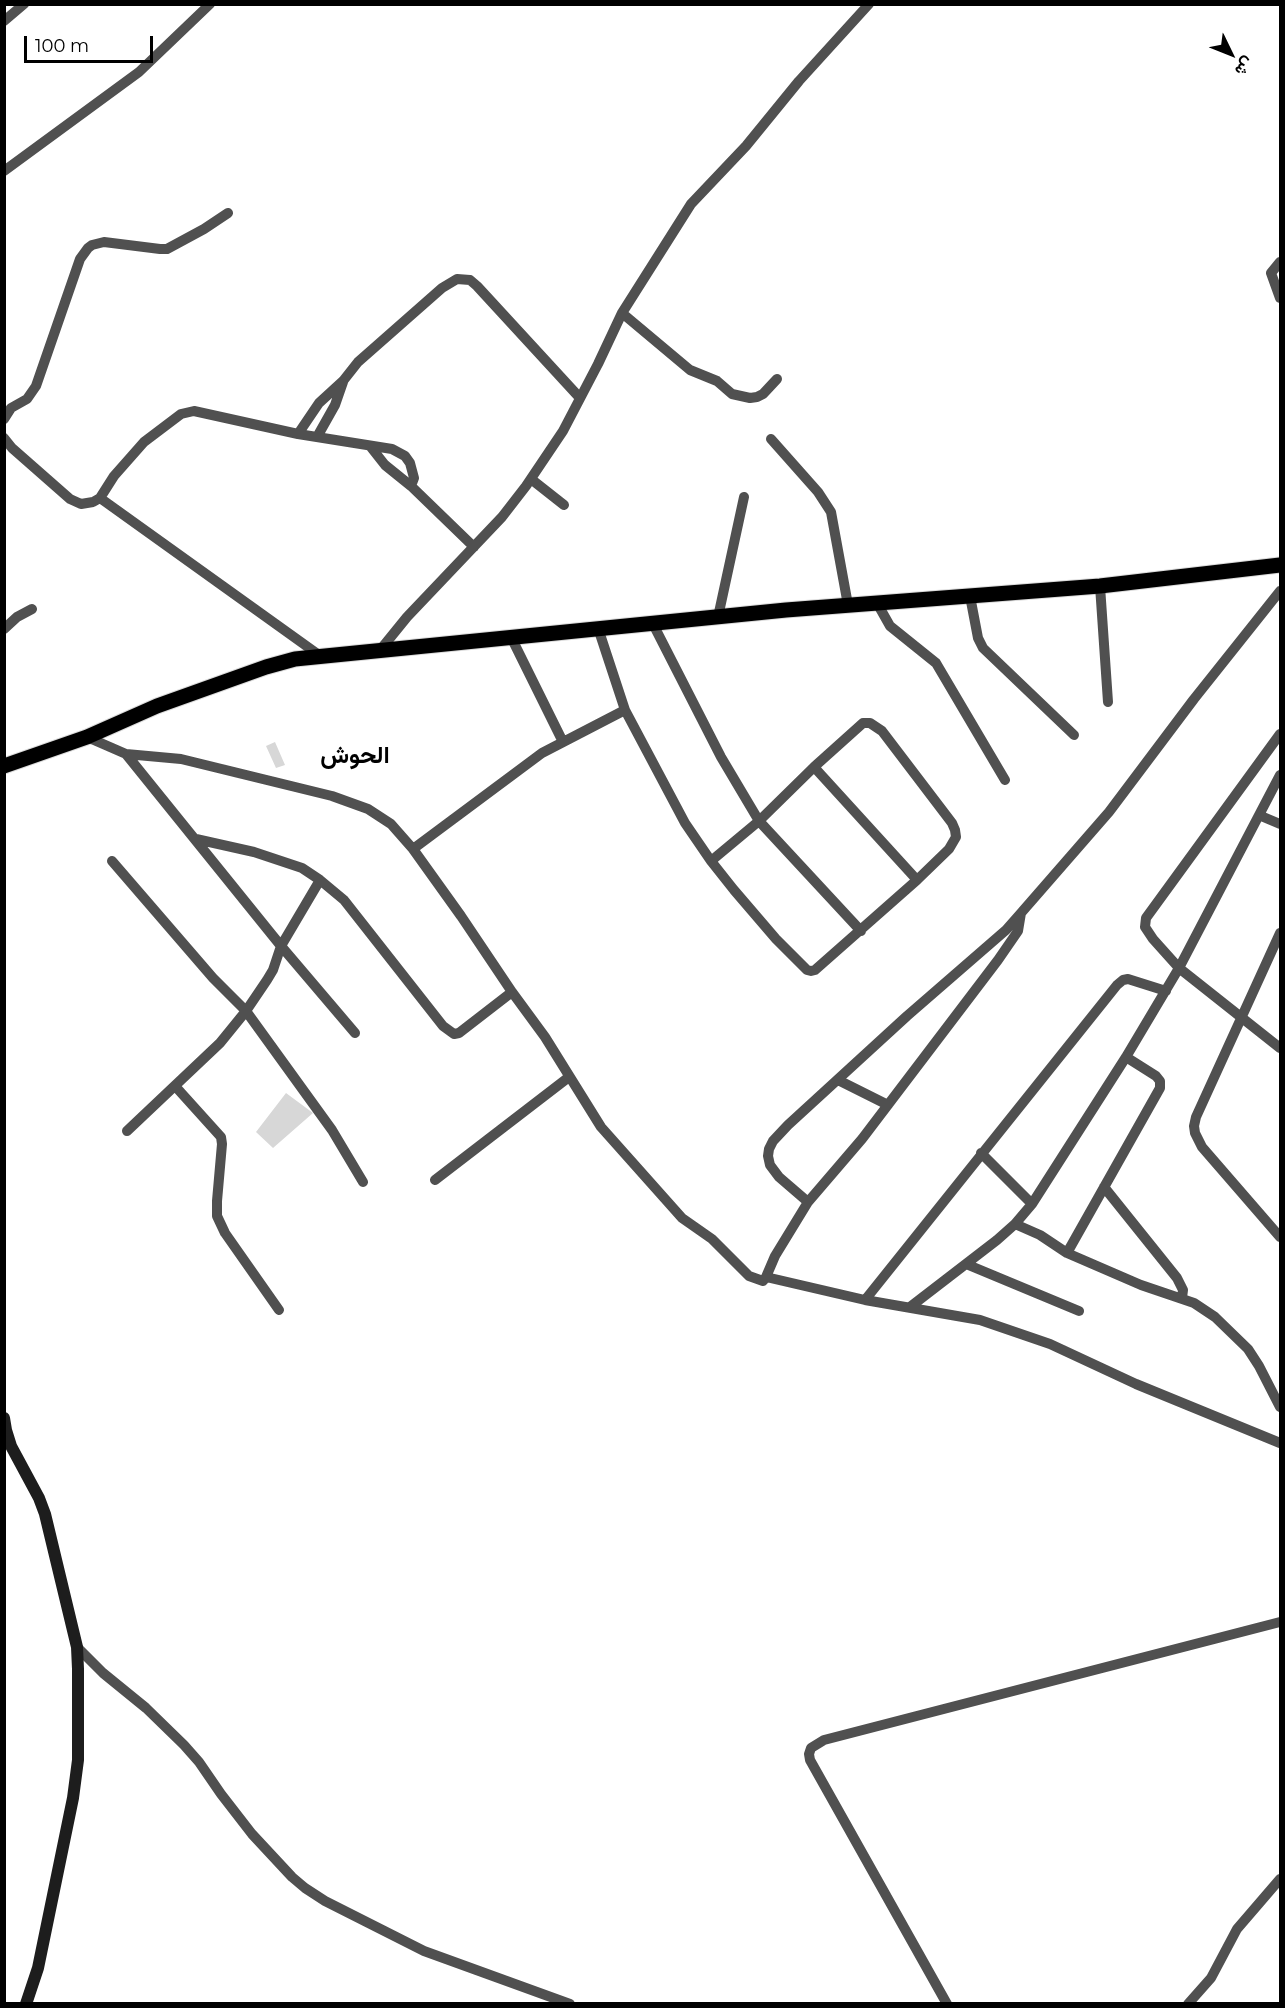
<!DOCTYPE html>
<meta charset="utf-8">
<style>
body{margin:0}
#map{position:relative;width:1285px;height:2008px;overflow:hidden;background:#fff;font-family:Montserrat,Vazirmatn,sans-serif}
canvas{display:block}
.frame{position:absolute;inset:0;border:6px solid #000;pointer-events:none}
.north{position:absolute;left:1201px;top:24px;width:60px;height:60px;-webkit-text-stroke:4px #fff;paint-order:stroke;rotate:133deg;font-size:16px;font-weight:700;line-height:24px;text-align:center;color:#000}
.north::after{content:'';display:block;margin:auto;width:21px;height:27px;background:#000;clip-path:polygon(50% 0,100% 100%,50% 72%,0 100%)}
.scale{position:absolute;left:24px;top:36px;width:129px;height:27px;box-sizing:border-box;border:3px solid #000;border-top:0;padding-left:8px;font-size:18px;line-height:21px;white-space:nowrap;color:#000;-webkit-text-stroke:4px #fff;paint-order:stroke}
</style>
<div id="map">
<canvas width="1285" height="2008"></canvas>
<div class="frame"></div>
<div class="north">ش</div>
<div class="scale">100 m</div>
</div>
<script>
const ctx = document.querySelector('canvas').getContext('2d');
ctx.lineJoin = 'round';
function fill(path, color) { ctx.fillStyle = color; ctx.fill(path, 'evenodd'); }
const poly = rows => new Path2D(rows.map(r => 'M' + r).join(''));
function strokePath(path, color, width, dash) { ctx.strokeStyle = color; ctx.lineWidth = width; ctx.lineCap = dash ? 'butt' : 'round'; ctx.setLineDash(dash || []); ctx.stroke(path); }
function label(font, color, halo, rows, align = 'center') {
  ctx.font = font + ' Montserrat,Vazirmatn,sans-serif'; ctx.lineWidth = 5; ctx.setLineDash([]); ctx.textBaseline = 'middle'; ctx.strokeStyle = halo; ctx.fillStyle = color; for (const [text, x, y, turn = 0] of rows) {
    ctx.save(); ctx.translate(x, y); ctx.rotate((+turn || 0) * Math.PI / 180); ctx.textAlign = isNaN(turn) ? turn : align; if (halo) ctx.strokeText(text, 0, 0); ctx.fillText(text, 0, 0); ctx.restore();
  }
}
const green = poly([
 [275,742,285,765,276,768,266,746],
 [286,1093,313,1113,273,1148,256,1132]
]);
const street = poly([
 [4,21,24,4],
 [4,171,139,72,210,4],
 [1280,262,1271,273,1280,298],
 [622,313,690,370,717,381,732,394,750,398,757,397,763,394,777,379],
 [4,419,11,408,27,399,36,386,80,259,88,248,92,245,104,242,160,249,167,249,204,229,228,213],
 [298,434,319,403,343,381,358,362,442,288,457,279,470,280,477,286,580,398],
 [317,437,335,405,343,382],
 [4,438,12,448,70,499,81,504,93,502,100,498],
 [771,439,818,492,831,512,848,605],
 [370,446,385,465,411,486,474,547],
 [531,479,564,505],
 [1100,586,1108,702],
 [970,596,978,638,983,648,1074,735],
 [877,603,890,626,936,663,1005,780],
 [718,617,744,497],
 [653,624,721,757,759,821,861,931],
 [598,628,625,710,685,823,711,861,734,890,776,939,807,970,811,971,815,970,917,880,949,849,956,837,955,830,952,823,882,731,870,723,863,723,814,767,759,821,711,861],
 [4,629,17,617,32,609],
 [511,637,563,742],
 [381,649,407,617,502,517,526,486,563,431,598,364,622,313,691,204,746,146,799,81,869,4],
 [319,655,100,498,114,476,144,442,181,414,194,411,298,434,392,449,405,456,410,463,414,478,411,486],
 [1280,734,1146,918,1145,927,1153,939,1179,968,1280,1048],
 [87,737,126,754,181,759,332,796,368,809,391,824,413,849,461,916,512,992,545,1037,601,1127,682,1218,712,1239,749,1276,763,1281,766,1277,865,1300,980,1320,1050,1344,1136,1384,1280,1443],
 [126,754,281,946,273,970,267,980,246,1011,220,1043,127,1131],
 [814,767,917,880],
 [1261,816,1280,824],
 [196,839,254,852,302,868,320,880,344,900,443,1026,454,1034,459,1033,512,992],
 [413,849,542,753,625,710],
 [112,861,213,978,246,1011,332,1130,363,1182],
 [320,880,281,946,355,1033],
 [1280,933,1196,1117,1194,1126,1195,1133,1202,1147,1280,1237],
 [838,1080,888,1105],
 [175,1086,221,1137,222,1144,217,1201,217,1216,225,1233,279,1310],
 [981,1153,1032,1204],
 [435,1180,569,1077],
 [1104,1187,1177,1278,1183,1290,1182,1298],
 [808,1202,779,1177,770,1165,768,1156,769,1149,773,1141,788,1125,907,1016,1006,930,1021,913],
 [1015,1224,1040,1235,1067,1253,1141,1285,1194,1303,1215,1317,1248,1349,1259,1366,1280,1407],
 [1067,1253,1160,1088,1160,1081,1156,1076,1126,1057],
 [966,1264,1079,1311],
 [766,1277,775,1256,808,1202,862,1139,998,960,1018,931,1021,913,1109,812,1194,699,1280,591],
 [865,1300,1117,985,1123,980,1128,979,1166,991],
 [910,1307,997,1240,1015,1224,1032,1204,1126,1057,1179,968,1280,775],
 [77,1647,103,1673,146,1708,184,1745,199,1762,221,1794,252,1834,292,1877,305,1888,325,1901,424,1951,570,2004],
 [947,2004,810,1760,809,1754,811,1748,824,1740,1280,1622],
 [1188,2004,1211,1978,1237,1929,1280,1879]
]);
const secondary = poly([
 [4,1418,6,1430,11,1446,39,1498,45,1514,77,1647,78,1669,78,1760,73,1798,38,1968,26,2004]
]);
const primary = poly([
 [4,766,87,737,157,706,266,667,295,659,786,610,1100,586,1280,565]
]);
const districtNames = [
 ["الحوش",355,756]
];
fill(green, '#d7d7d7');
strokePath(primary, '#dbdbdb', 17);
strokePath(street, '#505050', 10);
strokePath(secondary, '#1d1d1d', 12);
strokePath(primary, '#000', 15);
label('bold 24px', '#000', '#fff', districtNames);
</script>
